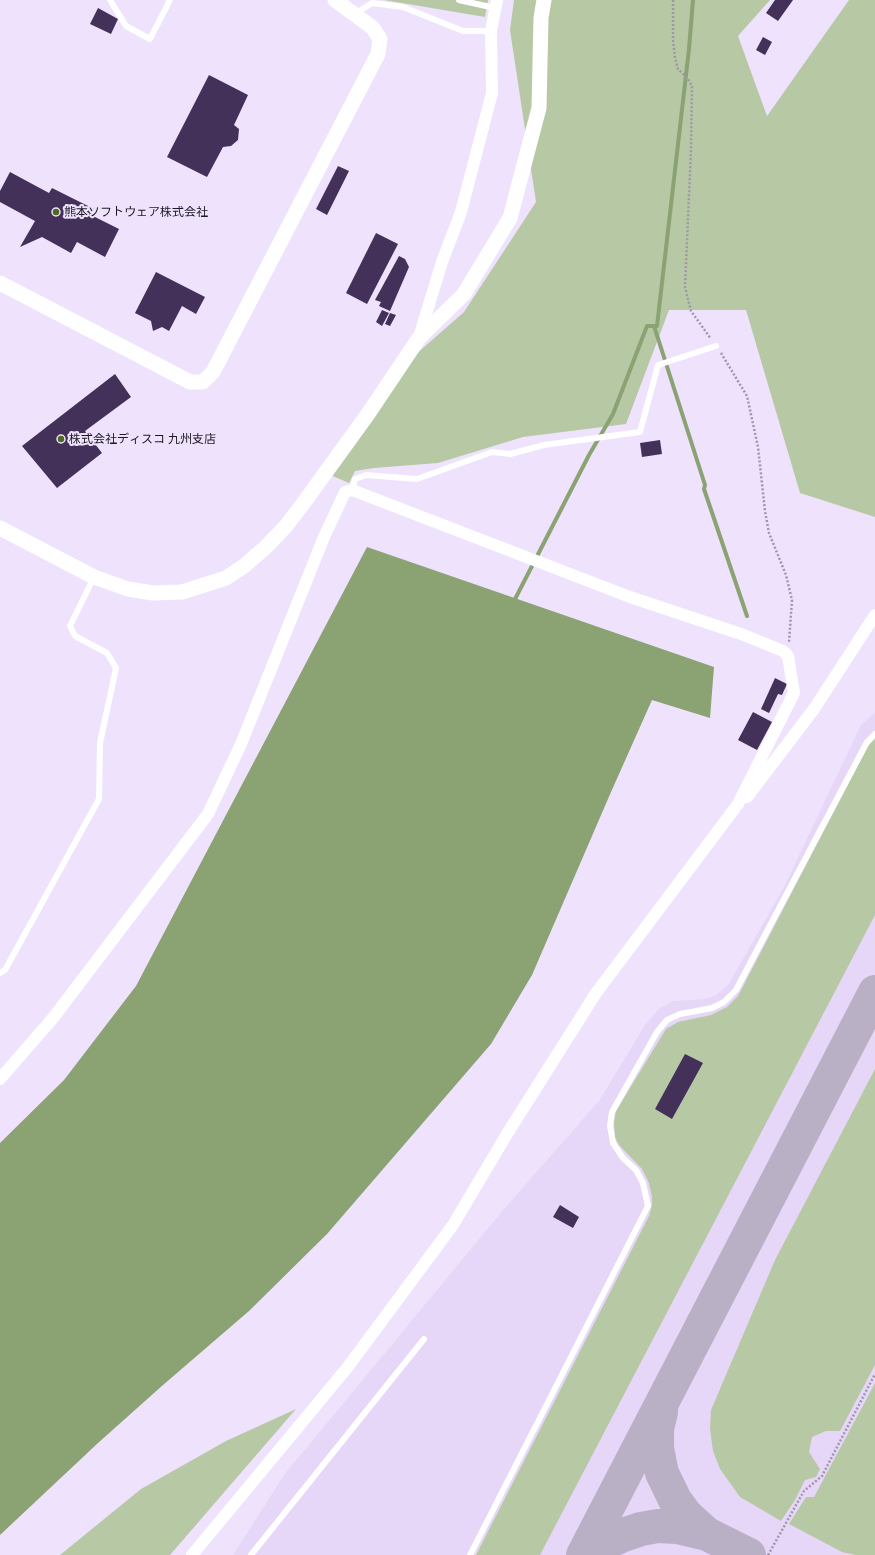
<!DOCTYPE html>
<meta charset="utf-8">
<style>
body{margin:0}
canvas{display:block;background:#eee2fd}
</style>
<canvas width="875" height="1555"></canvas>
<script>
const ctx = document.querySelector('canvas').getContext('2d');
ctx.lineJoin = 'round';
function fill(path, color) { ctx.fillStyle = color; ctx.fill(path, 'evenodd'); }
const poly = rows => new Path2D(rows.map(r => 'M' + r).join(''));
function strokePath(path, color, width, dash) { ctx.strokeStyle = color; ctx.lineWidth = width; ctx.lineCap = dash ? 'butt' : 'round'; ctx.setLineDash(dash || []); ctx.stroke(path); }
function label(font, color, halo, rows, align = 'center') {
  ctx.font = font + ' Figtree,"Noto Sans JP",sans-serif'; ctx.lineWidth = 4; ctx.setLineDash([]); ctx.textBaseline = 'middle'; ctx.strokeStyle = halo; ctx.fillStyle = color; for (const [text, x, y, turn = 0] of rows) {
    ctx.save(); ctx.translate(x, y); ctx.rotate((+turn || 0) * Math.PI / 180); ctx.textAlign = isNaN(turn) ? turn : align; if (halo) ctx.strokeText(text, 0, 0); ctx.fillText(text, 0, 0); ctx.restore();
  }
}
const built = poly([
 [875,712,875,1555,233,1555,284,1475,504,1209,599,1101,645,1025,659,1009,673,1001,706,999,715,996,728,985,783,889,861,725]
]);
const green = poly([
 [384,0,488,0,485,17],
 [514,0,770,0,738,36,767,116,849,0,875,0,875,517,800,493,746,310,669,310,626,424,523,437,438,463,374,468,355,471,349,483,328,474,415,355,464,312,536,202,510,30],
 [875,739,875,915,540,1555,476,1555,649,1216,652,1205,652,1197,649,1183,642,1169,619,1145,615,1137,614,1122,616,1111,666,1029,678,1022,711,1015,727,1007,738,996,868,746],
 [875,1069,875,1365,840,1431,826,1431,812,1437,809,1452,820,1469,816,1477,805,1480,795,1500,781,1521,740,1497,720,1469,713,1451,710,1429,711,1410,775,1260],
 [875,1383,875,1555,856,1555,842,1552,789,1524,806,1497,814,1497],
 [296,1409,170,1555,60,1555,141,1489,226,1441]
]);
const water = poly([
 [367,547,714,667,710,718,652,700,611,792,532,975,491,1044,327,1234,249,1311,163,1385,98,1443,0,1535,0,1143,64,1080,136,986]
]);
const stream = poly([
 [693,0,689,49,657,326,654,326,705,485,704,489,747,616],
 [513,603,589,455,613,414,647,326,657,326]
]);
const taxiway = poly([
 [661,1412,657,1429,657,1448,660,1464,662,1473,675,1500,686,1515,707,1534,749,1555],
 [583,1555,875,992],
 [591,1555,606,1543,623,1535,641,1529,658,1526,677,1527,707,1534]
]);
const building = poly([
 [775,0,793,0,778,21,766,13],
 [98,8,118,19,111,34,90,24],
 [763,37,772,42,765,55,756,50],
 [209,75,248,95,234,125,239,129,238,140,231,146,223,147,207,177,167,157],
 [338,166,349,171,327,215,316,209],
 [10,172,49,193,52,188,94,209,91,215,119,229,105,257,77,242,71,253,42,237,20,247,35,221,0,202,0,191],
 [376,233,398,244,367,304,346,293],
 [399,256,405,259,409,267,390,311,379,306,381,302,375,300],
 [156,272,205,297,196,314,182,306,169,331,162,327,153,331,151,321,135,313],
 [382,310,389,313,382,326,376,322],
 [390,313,396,315,390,326,385,324],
 [115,374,131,397,85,431,102,453,57,488,22,446],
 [660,440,662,454,642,457,640,443],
 [775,678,787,684,782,695,778,694,769,713,761,709],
 [753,712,772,722,757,750,738,740],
 [685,1054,703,1063,672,1119,655,1109],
 [560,1205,579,1217,573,1228,553,1217]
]);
const path = poly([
 [673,0,673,40,675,58,678,69,688,79,692,86,691,149,685,287,691,311,711,339],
 [721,353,747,396,758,447,765,511,769,533,786,575,792,600,789,642],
 [768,1555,804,1491,822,1476,875,1374]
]);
const service = poly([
 [110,0,126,26,150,39,170,0],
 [459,0,495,8],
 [355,14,372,3,403,7,463,31,491,31],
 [352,490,355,479,366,475,417,479,492,452,510,454,544,445,640,432,658,365,716,346],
 [0,973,5,970,99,799,100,743,116,668,107,653,75,636,70,626,94,577],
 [251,1555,424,1339],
 [470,1555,648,1206,643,1183,636,1170,623,1158,613,1143,610,1126,612,1112,657,1032,667,1020,680,1014,712,1008,724,1002,736,990,867,742,875,734]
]);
const minor = poly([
 [419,337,442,262,461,212,492,93,491,31,497,0],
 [747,797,814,709,875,615],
 [0,1079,53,1018,208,814,241,744,324,537,345,492,352,490,630,597,741,634,783,651,788,656,794,693,738,804,596,993,507,1134,453,1225,347,1368,192,1555]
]);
const tertiary = poly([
 [0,283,190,382,203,382,213,372,378,54,380,39,373,28,335,0],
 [0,528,94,577,128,589,153,593,182,592,226,578,244,566,266,547,286,526,305,501,368,414,419,338,464,294,510,218,539,108,541,18,544,0]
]);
const markers = [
 [56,212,4,"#4c6b21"],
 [61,439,4,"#4c6b21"]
];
const poiNames = [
 ["熊本ソフトウェア株式会社",64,212],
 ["株式会社ディスコ 九州支店",69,439]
];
fill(built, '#e6d7f9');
fill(green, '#b7c9a4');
fill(water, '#8ba273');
strokePath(stream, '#8ba273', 4);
strokePath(taxiway, '#bab0c6', 34);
fill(building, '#433159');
strokePath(path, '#9f96aa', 2.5, [2, 2]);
strokePath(service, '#fff', 6);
strokePath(minor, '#fff', 12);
strokePath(tertiary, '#fff', 15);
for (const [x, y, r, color] of markers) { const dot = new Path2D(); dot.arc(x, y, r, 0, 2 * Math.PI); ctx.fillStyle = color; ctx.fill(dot); strokePath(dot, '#eee2fd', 1.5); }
label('12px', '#1c1821', '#eee2fd', poiNames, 'left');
</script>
